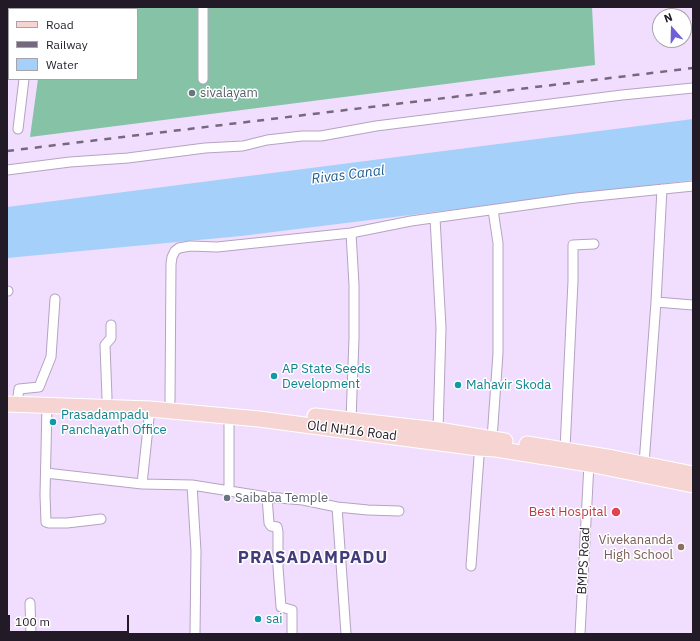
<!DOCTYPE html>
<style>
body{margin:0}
#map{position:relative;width:700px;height:641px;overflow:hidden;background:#f1defe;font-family:"IBM Plex Sans",sans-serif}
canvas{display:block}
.frame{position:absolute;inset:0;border:8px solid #221b27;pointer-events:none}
.legend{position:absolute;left:8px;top:8px;width:130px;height:72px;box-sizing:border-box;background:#fff;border:1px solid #a7a4a9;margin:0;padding:5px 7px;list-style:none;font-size:12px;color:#221b27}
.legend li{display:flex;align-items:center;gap:8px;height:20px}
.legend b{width:20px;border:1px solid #a7a4a9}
.north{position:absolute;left:652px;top:8px;width:40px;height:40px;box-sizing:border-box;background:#fff;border:1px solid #a7a4a9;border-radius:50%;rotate:340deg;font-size:11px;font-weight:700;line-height:16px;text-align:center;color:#221b27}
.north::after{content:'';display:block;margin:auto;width:14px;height:18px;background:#6f60da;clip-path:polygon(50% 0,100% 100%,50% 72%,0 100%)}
.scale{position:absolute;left:8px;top:615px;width:121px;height:18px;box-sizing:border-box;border:2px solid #221b27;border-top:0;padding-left:5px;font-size:12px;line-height:14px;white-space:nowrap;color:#221b27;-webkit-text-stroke:3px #fff;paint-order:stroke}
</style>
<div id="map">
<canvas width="700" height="641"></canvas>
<div class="frame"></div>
<ul class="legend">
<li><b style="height:5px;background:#f5d4d2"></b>Road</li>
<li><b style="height:5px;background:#75697d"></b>Railway</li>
<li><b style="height:11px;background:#a5d0fa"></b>Water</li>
</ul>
<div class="north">N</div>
<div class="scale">100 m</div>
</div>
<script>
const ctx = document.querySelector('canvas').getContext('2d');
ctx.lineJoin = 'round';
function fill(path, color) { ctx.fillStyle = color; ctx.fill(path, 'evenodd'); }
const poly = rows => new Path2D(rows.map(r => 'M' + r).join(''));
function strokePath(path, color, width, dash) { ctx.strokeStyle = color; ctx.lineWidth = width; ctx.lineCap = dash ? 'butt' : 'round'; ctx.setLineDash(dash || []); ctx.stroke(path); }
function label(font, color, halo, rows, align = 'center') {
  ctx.font = font + ' "IBM Plex Sans",sans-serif'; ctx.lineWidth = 3; ctx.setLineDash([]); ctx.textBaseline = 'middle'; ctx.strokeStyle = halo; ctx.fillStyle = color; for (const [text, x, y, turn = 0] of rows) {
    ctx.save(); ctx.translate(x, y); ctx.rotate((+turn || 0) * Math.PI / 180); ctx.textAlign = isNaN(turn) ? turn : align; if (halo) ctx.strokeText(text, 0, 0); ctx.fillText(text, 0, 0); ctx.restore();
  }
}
const forest = poly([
 [51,7,592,7,595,65,30,137,38,79,137,79,137,9,49,9]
]);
const water = poly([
 [693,119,693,180,241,236,7,258,7,207]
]);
const street = poly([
 [44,9,45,7],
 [7,66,9,65],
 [203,79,203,7],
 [18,129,24,79],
 [7,170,70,162,128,158,205,148,243,146,267,140,302,136,321,136,376,126,622,95,693,88],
 [435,218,441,328,438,430],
 [351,233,354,285,354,338,351,420],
 [7,291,8,291],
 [656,302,693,305],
 [18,396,19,389,39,387,51,357,55,299],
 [107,398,105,345,111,338,111,325],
 [170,401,171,264,172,257,175,251,179,248,190,246,217,247,351,233,411,221,576,198,693,186],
 [47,405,45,495,46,522,49,523,67,523,101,519],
 [229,416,229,491],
 [492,439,498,353,498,243,493,210],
 [565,449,573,281,573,245,594,244],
 [644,464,656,302,662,189],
 [46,473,142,484,192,485,267,497,303,500,337,507,368,510,399,511],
 [142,484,150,409],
 [192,485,196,551,195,634],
 [267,497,269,523,271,526,277,527,278,532,278,567,281,607,292,610,292,634],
 [337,507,346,634],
 [471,566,480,443],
 [30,603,31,634],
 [580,634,589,464]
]);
const primary = poly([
 [7,404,150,409,259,419,478,448,496,449,589,464,693,485],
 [315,416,438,430,505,441],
 [527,444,613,458,693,474]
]);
const rail = poly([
 [7,151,693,68]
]);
const markers = [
 [192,93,4,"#6b7280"],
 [274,376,4,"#0f9aa8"],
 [458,385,4,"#0f9aa8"],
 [53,422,4,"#0f9aa8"],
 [227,498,4,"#6b7280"],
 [616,512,5,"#e0444e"],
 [681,547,4,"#8d6e63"],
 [258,619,4,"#0f9aa8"]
];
const worshipNames = [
 ["sivalayam",200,93],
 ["Saibaba Temple",235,498]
];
const cultureNames = [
 ["AP State Seeds",282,369],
 ["Development",282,384],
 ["Mahavir Skoda",466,385],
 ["Prasadampadu",61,415],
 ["Panchayath Office",61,430],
 ["sai",266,619]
];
const streetNames = [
 ["Old NH16 Road",352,431,7],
 ["BMPS Road",584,561,-87]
];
const healthNames = [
 ["Best Hospital",607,512]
];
const educationNames = [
 ["Vivekananda",673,540],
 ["High School",673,555]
];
const waterNames = [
 ["Rivas Canal",348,175,-7]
];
const districtNames = [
 ["PRASADAMPADU",313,558]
];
fill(forest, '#85c2a6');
fill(water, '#a5d0fa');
strokePath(street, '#b5a3c2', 11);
strokePath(primary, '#fff', 17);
strokePath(street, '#fff', 9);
strokePath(primary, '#f5d4d2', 15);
strokePath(rail, '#75697d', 2.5, [7, 7]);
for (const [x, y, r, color] of markers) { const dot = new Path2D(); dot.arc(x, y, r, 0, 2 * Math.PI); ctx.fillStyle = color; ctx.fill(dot); strokePath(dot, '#fff', 1.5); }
label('13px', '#5b616d', '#fff', worshipNames, 'left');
label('13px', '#0d838f', '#fff', cultureNames, 'left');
label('13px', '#221b27', '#fff', streetNames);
label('13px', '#be3a42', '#fff', healthNames, 'right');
label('13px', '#785e54', '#fff', educationNames, 'right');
label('italic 14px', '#1c588c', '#fff', waterNames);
ctx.letterSpacing = '1px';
label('bold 17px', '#423d7a', '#fff', districtNames);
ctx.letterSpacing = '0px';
</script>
